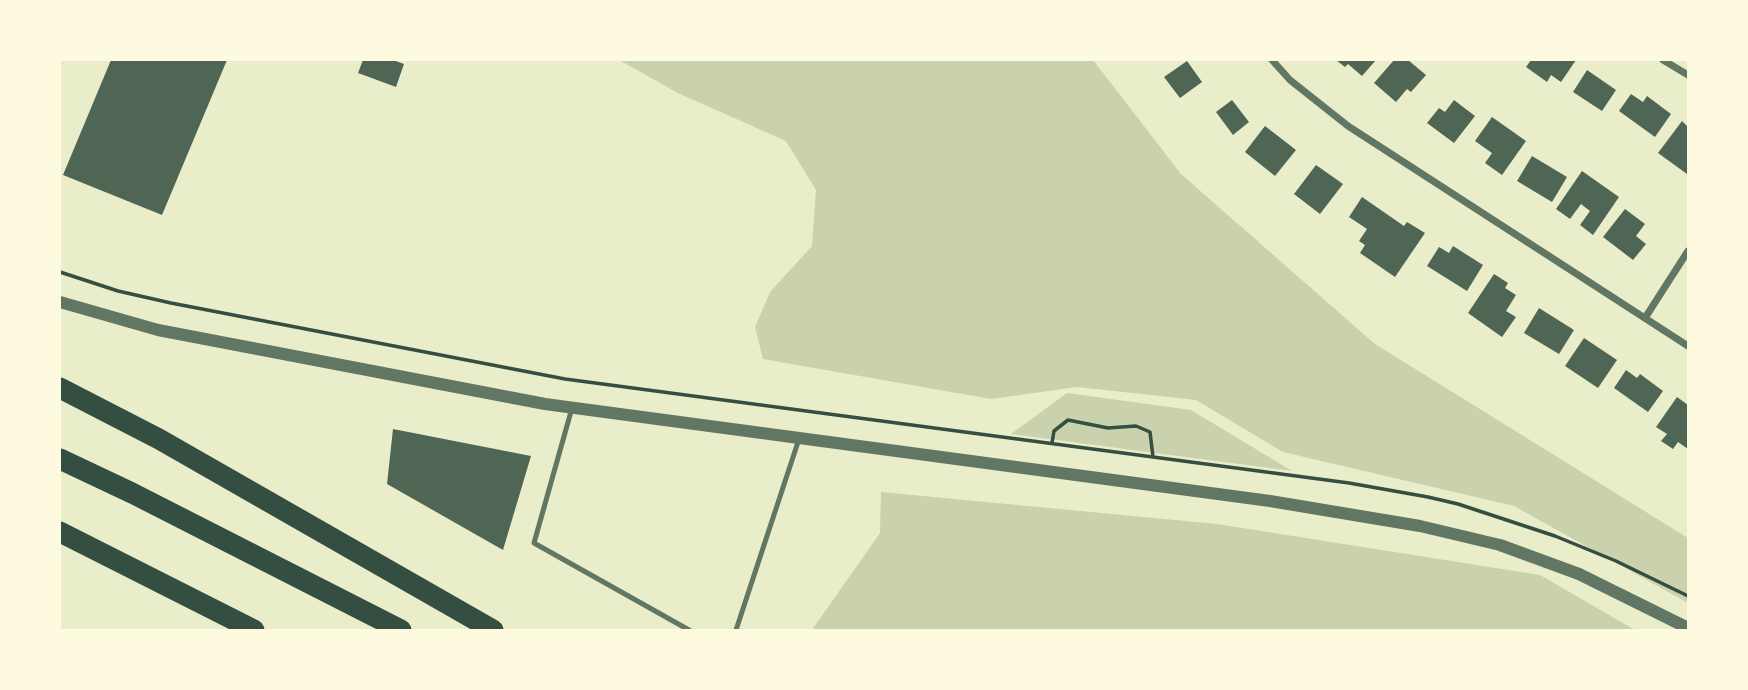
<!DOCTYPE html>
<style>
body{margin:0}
#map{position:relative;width:1748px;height:690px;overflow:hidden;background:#e9edc9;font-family:"Work Sans",sans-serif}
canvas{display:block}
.frame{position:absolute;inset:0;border:61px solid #fefae0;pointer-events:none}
</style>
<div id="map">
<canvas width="1748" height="690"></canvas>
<div class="frame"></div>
</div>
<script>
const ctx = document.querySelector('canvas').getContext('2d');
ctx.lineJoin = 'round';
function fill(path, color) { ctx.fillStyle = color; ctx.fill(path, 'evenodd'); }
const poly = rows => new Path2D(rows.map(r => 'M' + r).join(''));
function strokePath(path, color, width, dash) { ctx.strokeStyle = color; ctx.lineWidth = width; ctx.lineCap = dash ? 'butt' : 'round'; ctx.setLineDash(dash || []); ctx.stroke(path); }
const green = poly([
 [619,60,1093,60,1181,174,1375,344,1688,538,1688,603,1514,506,1283,452,1196,400,1077,387,991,399,763,359,755,327,770,292,812,246,816,190,786,141,678,93],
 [1067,393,1191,410,1292,471,1011,434],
 [881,492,1217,524,1540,575,1635,630,812,630,880,533]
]);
const building = poly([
 [111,60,227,60,162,215,63,175],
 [363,60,393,60,404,64,396,87,358,73],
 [1336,60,1376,60,1362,76,1348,64,1345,67],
 [1394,60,1408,60,1426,75,1411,92,1407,89,1396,102,1374,83],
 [1531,60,1576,60,1561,82,1551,75,1547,82,1526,67],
 [1187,61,1202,82,1180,98,1164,77],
 [1587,70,1616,90,1602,111,1573,92],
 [1631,94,1643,102,1647,96,1671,114,1655,137,1619,111],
 [1232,100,1249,122,1233,135,1216,112],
 [1454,100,1475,116,1454,143,1427,123,1439,108,1445,112],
 [1492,117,1526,141,1502,175,1485,163,1492,153,1475,141],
 [1682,121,1688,127,1688,172,1687,174,1658,153],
 [1265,126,1296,150,1275,176,1245,152],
 [1532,156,1567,177,1552,202,1517,181],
 [1316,165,1343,184,1320,214,1294,194],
 [1582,171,1619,197,1593,235,1580,225,1590,211,1581,204,1570,219,1556,209],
 [1362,197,1404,226,1407,222,1425,233,1395,277,1360,253,1365,245,1359,241,1367,229,1349,217],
 [1625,209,1645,224,1636,236,1646,244,1633,260,1603,237],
 [1453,246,1483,265,1467,291,1427,266,1439,247,1449,253],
 [1494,274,1508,283,1505,288,1516,295,1506,311,1516,317,1502,337,1468,313],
 [1539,308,1574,330,1559,354,1524,333],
 [1584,338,1617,360,1598,388,1565,366],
 [1626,370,1637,378,1640,374,1663,391,1648,412,1614,388],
 [1677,397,1688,405,1688,449,1678,442,1673,449,1661,441,1667,434,1656,427],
 [393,429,531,456,503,550,387,484]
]);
const path = poly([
 [60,272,118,291,171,303,565,379,1349,483,1428,497,1458,504,1555,536,1616,561,1688,596],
 [1052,443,1054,431,1068,420,1108,428,1136,426,1150,432,1153,457]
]);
const service = poly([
 [572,408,534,543,689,630],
 [736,630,799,439]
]);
const minor = poly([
 [1272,60,1290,80,1348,126,1688,346],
 [1663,60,1688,75],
 [1645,318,1688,251]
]);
const tertiary = poly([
 [60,302,158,330,545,404,1270,501,1420,526,1500,545,1579,574,1688,628]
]);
const motorway = poly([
 [60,388,159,439,493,630],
 [60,459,132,493,401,630],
 [60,532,254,630]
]);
fill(green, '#cad2ad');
fill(building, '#4f6655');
strokePath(path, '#344e41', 3.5);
strokePath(service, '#617663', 5);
strokePath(minor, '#617663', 7);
strokePath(tertiary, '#617663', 12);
strokePath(motorway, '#344e41', 21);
</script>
